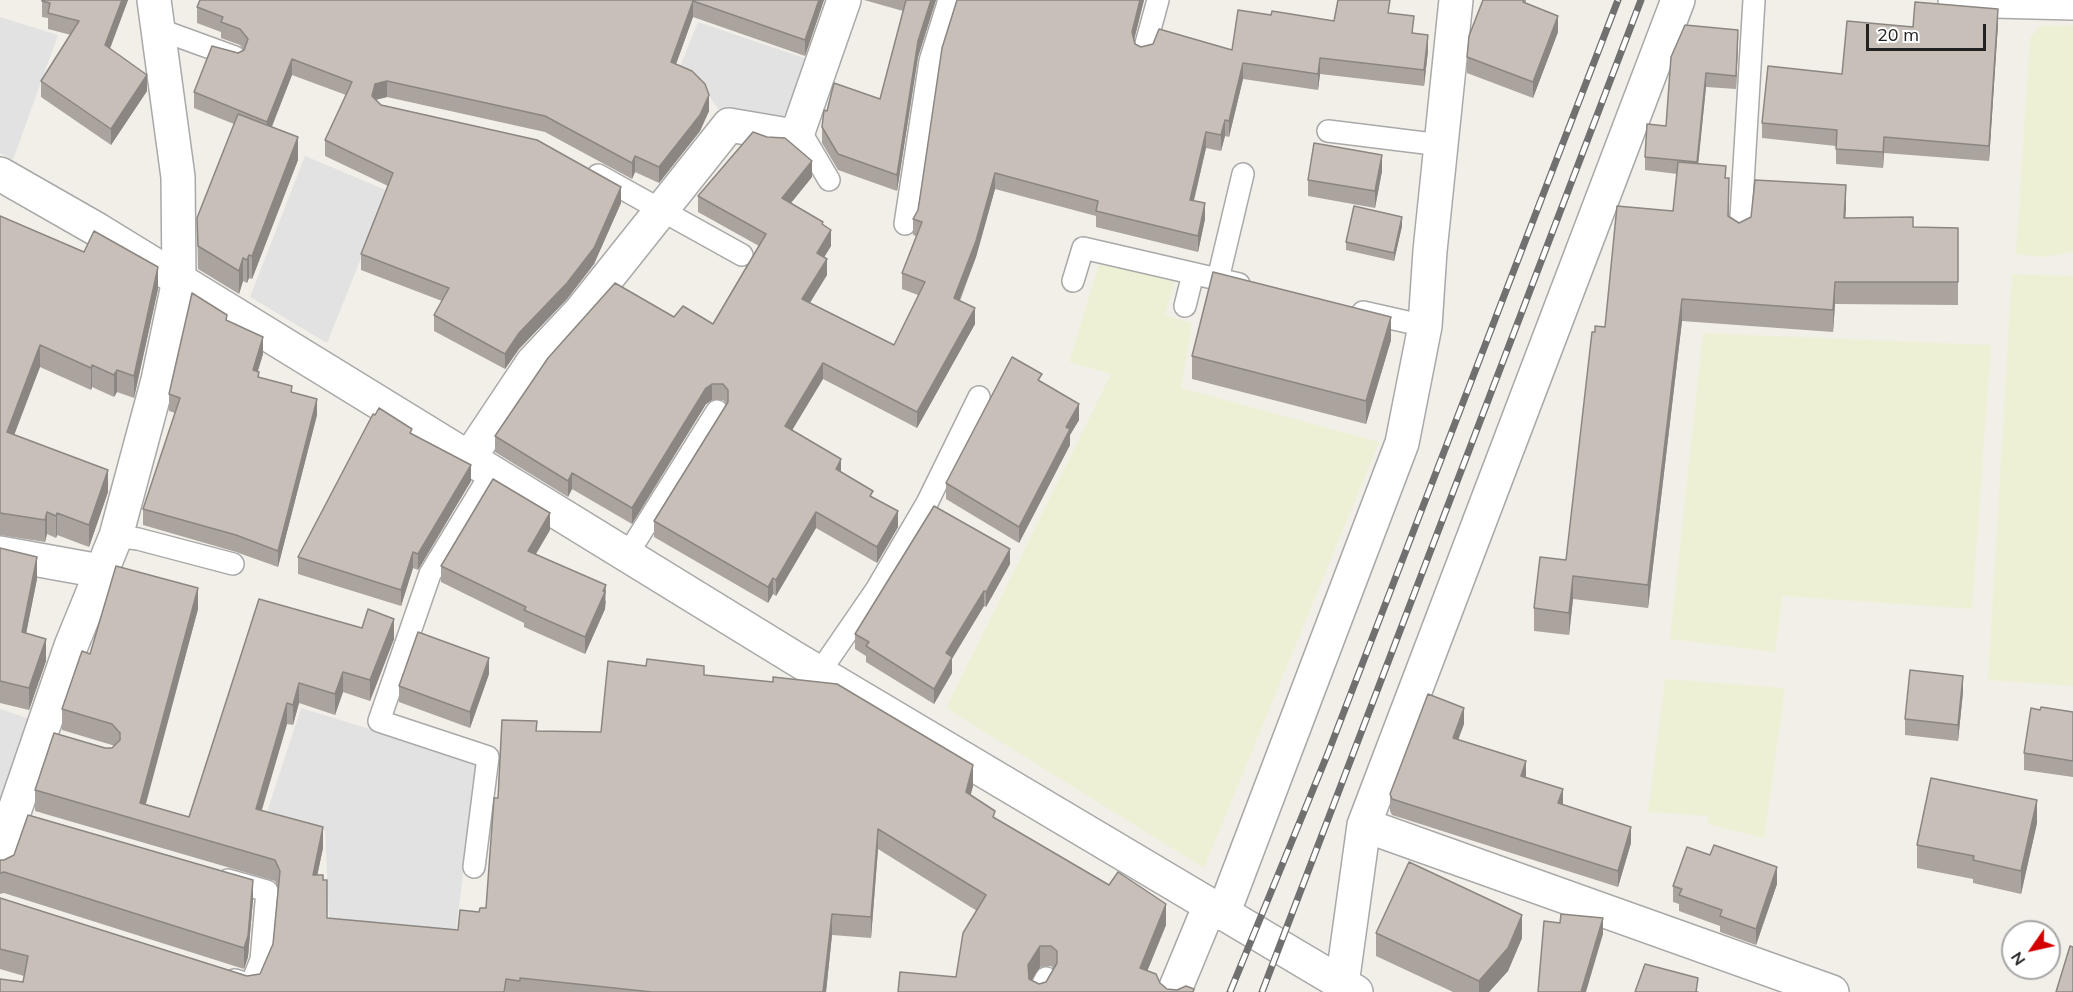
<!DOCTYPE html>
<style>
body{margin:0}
#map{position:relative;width:2073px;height:992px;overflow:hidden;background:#f2efe9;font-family:Mulish,sans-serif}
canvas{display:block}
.north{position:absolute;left:2001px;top:920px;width:60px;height:60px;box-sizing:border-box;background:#fff;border:2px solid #a7a7a7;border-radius:50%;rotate:236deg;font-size:16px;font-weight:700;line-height:24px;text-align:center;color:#222}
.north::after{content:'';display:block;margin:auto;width:21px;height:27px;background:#d40000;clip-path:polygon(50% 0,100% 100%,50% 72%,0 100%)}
.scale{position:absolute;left:1866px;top:24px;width:120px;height:27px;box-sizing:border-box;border:3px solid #222;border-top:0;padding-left:8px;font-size:18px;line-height:21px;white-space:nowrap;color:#222;-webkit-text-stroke:4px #fff;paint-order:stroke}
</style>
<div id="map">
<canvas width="2073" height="992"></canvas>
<div class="north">N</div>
<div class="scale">20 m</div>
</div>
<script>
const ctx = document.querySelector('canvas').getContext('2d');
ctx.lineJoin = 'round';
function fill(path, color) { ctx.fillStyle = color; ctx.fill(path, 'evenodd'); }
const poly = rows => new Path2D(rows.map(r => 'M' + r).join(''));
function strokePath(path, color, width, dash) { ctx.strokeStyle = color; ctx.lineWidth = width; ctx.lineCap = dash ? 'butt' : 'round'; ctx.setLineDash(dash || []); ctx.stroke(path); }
const farmland = poly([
 [2073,25,2073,252,2043,257,2016,254,2030,38,2040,26],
 [1099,264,1175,280,1165,315,1192,323,1181,388,1379,442,1204,868,946,708,1111,374,1069,362],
 [2012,274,2073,276,2073,686,1988,680],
 [1703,333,1991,345,1972,609,1782,596,1775,652,1670,639],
 [1665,679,1785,688,1764,838,1708,824,1708,816,1648,812]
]);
const parking = poly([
 [0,17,58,35,13,160,0,153],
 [698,22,810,60,794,108,777,120,719,110,698,81,677,74],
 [305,156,388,191,327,343,250,297],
 [301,708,477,762,454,946,330,936,325,831,266,815],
 [0,709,30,719,0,803]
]);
const lane = poly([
 [158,29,235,57],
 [1144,51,1158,0],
 [799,129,829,180],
 [1328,131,1441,145],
 [598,175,742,255],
 [905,224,930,61,949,0],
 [1740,233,1754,0],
 [1218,279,1243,174],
 [1073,281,1083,248,1239,284],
 [1185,306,1193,274],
 [1363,312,1425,326],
 [116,536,138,539,233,564],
 [627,555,717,411],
 [819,673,876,590,927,503,979,397],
 [474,867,488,757,379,721,430,574,492,472],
 [228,880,267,891,261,960,251,985,235,980],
 [1039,992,1046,978]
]);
const street = poly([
 [1955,0,2073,3],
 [0,174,98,230,796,659,1356,992],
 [469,458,533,362,581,311,729,125,788,135,799,129,844,0],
 [0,553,100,571],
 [1364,825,1832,992],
 [0,863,12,818,71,646,116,536,158,380,179,280,178,177,154,0],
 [1223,914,1402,443,1425,326,1430,251,1456,0],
 [1342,984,1364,825,1678,0],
 [1174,992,1210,905]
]);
const rail = poly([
 [1230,992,1328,753,1618,0],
 [1262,992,1641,0]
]);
const wall = poly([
 [42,0,128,0,110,49,147,91,111,145,41,97,41,81,71,35,48,29,48,18,42,17],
 [200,0,824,0,805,56,693,17,676,64,709,111,700,131,659,183,635,172,632,179,545,132,387,97,375,100,381,105,621,203,594,264,567,299,519,349,505,369,434,331,434,315,442,301,361,270,361,254,388,186,325,156,325,140,346,95,292,75,272,127,298,160,252,279,249,278,247,283,243,281,239,294,198,269,197,218,234,124,194,108,194,92,238,53,244,50,240,45,221,38,221,32,197,23,197,7],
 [864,0,936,0,918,57,897,191,838,170,822,143,822,127,827,111,880,99,903,11],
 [1144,0,1134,40,1135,44,1141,47,1232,50,1271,15,1334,21,1391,13,1414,33,1428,51,1424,86,1320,74,1318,90,1243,79,1229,137,1225,136,1221,151,1206,148,1194,201,1205,219,1198,252,1096,227,1096,216,995,189,976,257,960,301,975,324,917,428,823,379,792,430,841,473,873,498,898,527,877,563,816,528,776,596,773,594,768,603,654,537,654,521,727,404,723,400,712,400,706,404,632,524,572,489,568,497,495,452,495,436,674,317,713,324,759,246,698,212,698,196,812,177,791,203,823,225,831,246,824,257,827,275,810,303,894,345,918,295,902,289,902,273,916,236,913,235,913,219,918,210],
 [1483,0,1526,0,1526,3,1558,32,1533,98,1467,73,1467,57],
 [1998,24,1989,161,1884,153,1883,168,1836,164,1836,146,1762,138,1762,123,1842,74,1913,27],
 [1738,43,1736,89,1706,87,1698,164,1726,178,1729,216,1739,223,1846,207,1845,218,1913,227,1958,228,1958,305,1835,304,1833,332,1682,321,1648,608,1573,599,1569,635,1534,631,1534,608,1566,560,1595,332,1605,327,1673,211,1677,174,1645,170,1645,157,1666,126,1671,57],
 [1382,171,1375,208,1308,196,1308,180],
 [0,216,158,289,134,398,117,392,114,397,92,387,91,390,40,367,14,434,108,492,89,547,57,535,56,538,47,534,45,542,0,535],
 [1402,226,1394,261,1346,250,1346,242],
 [227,321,263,354,258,371,259,377,292,393,317,415,278,567,236,552,143,525,143,509,175,413,169,411,169,394],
 [1391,340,1366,424,1192,379,1192,356],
 [1042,382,1079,420,1070,435,1070,445,1019,543,946,499,946,483],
 [412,434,471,481,418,570,413,568,401,606,298,574,298,557],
 [550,530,536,554,606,601,605,609,585,654,524,627,524,623,441,582,441,566],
 [0,548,37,579,26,633,46,661,29,710,0,703],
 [1010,564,986,607,984,606,952,657,952,673,934,704,866,662,866,656,855,649,855,634],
 [259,599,394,639,370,701,343,692,335,715,299,703,293,725,287,724,262,810,323,848,317,875,327,918,458,930,479,912,486,908,498,798,537,731,601,732,704,675,973,786,970,795,995,818,1166,925,1147,971,1160,983,1167,989,1194,992,898,992,956,977,977,911,878,849,871,938,832,935,826,992,0,992,23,982,24,976,0,969,0,898,247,976,260,974,273,944,278,888,275,881,35,811,35,790,105,748,112,748,114,746,112,745,62,730,62,709,90,654,198,609,146,804,189,817],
 [1051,966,1054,969,1046,982,1039,984,1032,980,1040,967],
 [489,674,470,728,399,702,399,686],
 [1963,692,1958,741,1905,735,1905,719],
 [2040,710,2073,712,2073,777,2024,770,2024,753],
 [1464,724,1458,739,1526,777,1563,805,1631,843,1618,887,1392,815,1390,811,1390,794],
 [2037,823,2021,894,1973,883,1973,879,1917,868,1917,845],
 [0,860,253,900,248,957,244,969,4,893,0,894],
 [1777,884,1756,945,1720,932,1720,926,1679,911,1679,904,1673,902,1673,886],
 [1376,933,1522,938,1508,971,1489,992,1453,992,1376,956]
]);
const shadedWall = poly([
 [122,0,128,0,105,61,105,45],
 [819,0,824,0,805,56,805,40],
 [931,0,936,0,918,57,897,191,897,175,918,41],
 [1140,0,1144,0,1132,48,1132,32],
 [693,1,693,17,671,78,671,62],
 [1998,9,1998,24,1989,161,1989,146],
 [1558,16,1558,32,1533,98,1533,82],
 [1738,30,1738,43,1736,89,1736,76],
 [1428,35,1428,51,1424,86,1424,70],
 [1320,58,1320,74,1318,90,1318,74],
 [292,59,292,75,267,138,267,122],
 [1243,63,1243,79,1229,137,1229,121],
 [1706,73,1706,87,1697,176,1697,162],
 [147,75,147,91,111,145,111,129],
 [387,81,387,97,375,100,372,96,375,84],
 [709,95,709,111,700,131,659,183,659,167],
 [1225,120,1225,136,1221,151,1221,135],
 [1206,132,1206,148,1190,216,1190,200],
 [298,137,298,160,252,279,252,256],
 [1884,137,1884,153,1883,168,1883,152],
 [1382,155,1382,171,1375,208,1375,191],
 [635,156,635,172,632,179,632,163],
 [812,161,812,177,782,214,782,198],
 [995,173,995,189,976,257,954,314,954,298],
 [1846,185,1846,207,1844,240,1844,218],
 [621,187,621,203,594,264,567,299,519,349,505,369,505,354],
 [1205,203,1205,219,1198,252,1198,236],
 [1402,217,1402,226,1394,261,1394,253],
 [831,230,831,246,817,269,817,253],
 [249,255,249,278,247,283,247,260],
 [243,258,243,281,239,294,239,271],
 [827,259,827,275,802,315,802,299],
 [158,267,158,289,134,398,134,376],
 [1835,282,1835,304,1833,332,1833,310],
 [1682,299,1682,321,1648,608,1648,585],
 [975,308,975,324,917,428,917,412],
 [1391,317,1391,340,1366,424,1366,401],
 [263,337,263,354,253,386,253,370],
 [40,345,40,367,7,454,7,432],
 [823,363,823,379,785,442,785,426],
 [92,365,92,387,91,390,91,368],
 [117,370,117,392,114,397,114,375],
 [712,384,712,400,706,404,632,524,632,508,706,388],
 [317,399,317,415,278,567,278,551],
 [1079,404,1079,420,1070,435,1070,445,1019,543,1019,527,1066,427],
 [841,459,841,475,836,469],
 [471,465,471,481,418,570,418,554],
 [108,470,108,492,89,547,89,525],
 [572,473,572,489,568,497,568,481],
 [898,511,898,527,877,563,877,547],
 [47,512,47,534,45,542,45,520],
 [816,512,816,528,776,596,776,580],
 [57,513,57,535,56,538,56,516],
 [550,513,550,530,528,567,528,551],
 [1010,549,1010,564,986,607,986,592],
 [413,552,413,568,401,606,401,590],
 [37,557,37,579,22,654,22,632],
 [1573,576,1573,599,1569,635,1569,613],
 [773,578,773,594,768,603,768,587],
 [606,585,605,609,585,654,585,637],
 [198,588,198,609,141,821,140,803],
 [984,591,984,606,946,669,946,653],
 [394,619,394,639,370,701,370,680],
 [46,639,46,661,29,710,29,688],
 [952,657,952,673,934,704,934,689],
 [489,658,489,674,470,728,470,712],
 [343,672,343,692,335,715,335,694],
 [1963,676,1963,692,1958,741,1958,725],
 [299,683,299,703,293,725,293,705],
 [287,703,287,724,256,829,256,809],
 [1464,708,1464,724,1453,754,1453,738],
 [1526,761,1526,777,1521,776],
 [973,765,973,786,966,813,966,792],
 [1563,789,1563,805,1558,803],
 [2037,800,2037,823,2021,894,2021,871],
 [323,827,323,848,313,896,313,875],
 [1631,827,1631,843,1618,887,1618,871],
 [878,829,878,849,871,938,871,917],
 [1777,867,1777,884,1756,945,1756,929],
 [253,880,253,900,248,957,244,969,244,948],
 [1166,904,1166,925,1140,989,1140,968],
 [832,914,832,935,826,992,823,992],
 [1522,915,1522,938,1508,971,1489,992,1479,992,1479,981],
 [1603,918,1603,934,1586,992,1581,992],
 [1040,946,1040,967,1028,986,1028,965]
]);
const building = poly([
 [42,0,122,0,105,45,147,75,111,129,41,81,79,21,48,13,50,3,42,1,42,0],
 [200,0,819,0,805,40,693,1,671,62,692,71,705,84,709,95,700,115,659,167,635,156,632,163,545,116,387,81,375,84,372,96,381,105,537,140,621,187,594,248,567,283,519,333,505,354,434,315,449,288,361,254,393,173,325,140,352,82,292,59,267,122,194,92,212,46,238,53,244,50,248,39,240,29,221,22,223,17,197,7,200,0],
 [906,0,931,0,918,41,897,175,838,154,822,127,824,110,827,111,834,83,880,99,906,0],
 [957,0,1140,0,1132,32,1135,44,1141,47,1153,44,1159,29,1232,50,1238,10,1271,15,1272,11,1334,21,1338,0,1390,0,1388,13,1414,16,1412,33,1428,35,1424,70,1320,58,1318,74,1243,63,1229,121,1225,120,1221,135,1206,132,1190,200,1205,203,1198,236,1096,211,1098,201,995,173,976,241,954,298,975,308,917,412,823,363,785,426,841,459,836,469,873,491,870,496,898,511,877,547,816,512,776,580,773,578,768,587,654,521,728,402,728,390,723,384,712,384,706,388,632,508,572,473,568,481,495,436,548,358,615,283,674,317,683,306,713,324,766,234,698,196,753,132,767,137,785,138,812,161,782,198,823,222,822,224,831,230,817,253,827,259,802,299,894,345,925,282,902,273,922,222,913,219,918,210,922,184,942,48,957,0],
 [1483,0,1524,0,1523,2,1558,16,1533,82,1467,57,1469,36,1483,0],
 [1915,2,1998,9,1989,146,1884,137,1883,152,1836,149,1837,130,1762,123,1768,66,1842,74,1847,21,1913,27,1915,2],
 [1685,25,1738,30,1736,76,1706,73,1697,162,1645,157,1647,124,1666,126,1671,57,1685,25],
 [238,114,298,137,252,256,249,255,247,260,243,258,239,271,198,246,197,218,238,114],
 [1314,143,1382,155,1375,191,1308,180,1314,143],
 [1678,162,1726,166,1725,178,1729,178,1728,216,1739,223,1751,217,1755,180,1846,185,1844,218,1913,217,1913,227,1958,228,1958,282,1835,282,1833,310,1682,299,1648,585,1573,576,1569,613,1534,608,1540,557,1566,560,1592,332,1595,332,1595,326,1605,327,1617,206,1673,211,1678,162],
 [1354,206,1402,217,1394,253,1346,242,1354,206],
 [0,216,84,252,94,231,158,267,134,376,117,370,114,375,92,365,91,368,40,345,7,432,108,470,89,525,57,513,56,516,47,512,45,520,0,513,0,216],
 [1213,272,1391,317,1366,401,1192,356,1213,272],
 [192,293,227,315,226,320,263,337,253,370,259,372,258,377,292,386,291,392,317,399,278,551,236,535,143,509,180,398,169,394,192,293],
 [1012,357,1042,374,1038,380,1079,404,1066,427,1070,429,1019,527,946,483,1012,357],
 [379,408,412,429,410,433,471,465,418,554,413,552,401,590,298,557,373,414,375,415,379,408],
 [493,479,550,513,528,551,606,585,603,591,605,592,585,637,524,610,526,607,441,566,493,479],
 [934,506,1010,549,986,592,984,591,946,653,952,657,934,689,866,646,869,642,855,634,934,506],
 [0,548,37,557,22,632,46,639,29,688,0,681,0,548],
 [116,566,198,588,140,803,189,817,259,599,362,628,368,609,394,619,370,680,343,672,335,694,299,683,293,705,287,703,256,809,323,827,313,875,323,875,323,880,327,880,327,918,458,930,460,910,479,912,480,908,486,908,494,798,498,798,502,720,537,721,536,731,601,732,608,661,646,666,647,659,704,666,704,675,773,682,773,677,837,684,973,765,966,792,995,811,993,817,1109,885,1118,872,1166,904,1140,968,1156,974,1160,983,1167,989,1177,990,1186,986,1194,989,1193,992,898,992,900,972,956,977,963,933,986,895,878,829,871,917,832,914,823,992,652,992,520,978,520,981,506,979,504,992,0,992,0,979,23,982,28,956,0,949,0,898,247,976,260,974,273,944,280,871,275,860,35,790,54,733,105,748,112,748,120,740,120,733,112,724,62,709,82,651,90,654,116,566],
 [1040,946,1051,946,1057,951,1057,963,1046,982,1039,984,1029,979,1028,965,1040,946],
 [418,632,489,658,470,712,399,686,418,632],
 [1910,670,1963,676,1958,725,1905,719,1910,670],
 [1428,694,1464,708,1453,738,1526,761,1521,776,1563,789,1558,803,1631,827,1618,871,1392,799,1390,794,1428,694],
 [2041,707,2073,712,2073,761,2024,753,2031,708,2040,710,2041,707],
 [1931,778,2037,800,2021,871,1973,860,1974,856,1917,845,1931,778],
 [28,815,253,880,248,936,244,948,4,872,0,873,0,860,4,860,14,855,28,815],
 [1714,845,1777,867,1756,929,1720,916,1722,910,1679,895,1682,889,1673,886,1687,847,1710,855,1714,845],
 [1409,862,1522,915,1508,948,1479,981,1376,933,1409,862],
 [1561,914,1603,918,1581,992,1538,992,1544,921,1560,923,1561,914],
 [2070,946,2073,947,2073,992,2056,992,2070,946],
 [1645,964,1698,978,1696,992,1698,992,1635,992,1645,964]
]);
fill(farmland, '#eef0d5');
fill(parking, '#e2e2e2');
strokePath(lane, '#a9a9a9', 24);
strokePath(street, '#a9a9a9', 36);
strokePath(lane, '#fff', 21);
strokePath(street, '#fff', 33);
strokePath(rail, '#707070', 7);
strokePath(rail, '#fff', 4.5, [14]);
fill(wall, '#aba49e');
fill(shadedWall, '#8b8681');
fill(building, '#c7bfb8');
strokePath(building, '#8b8681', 1.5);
</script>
